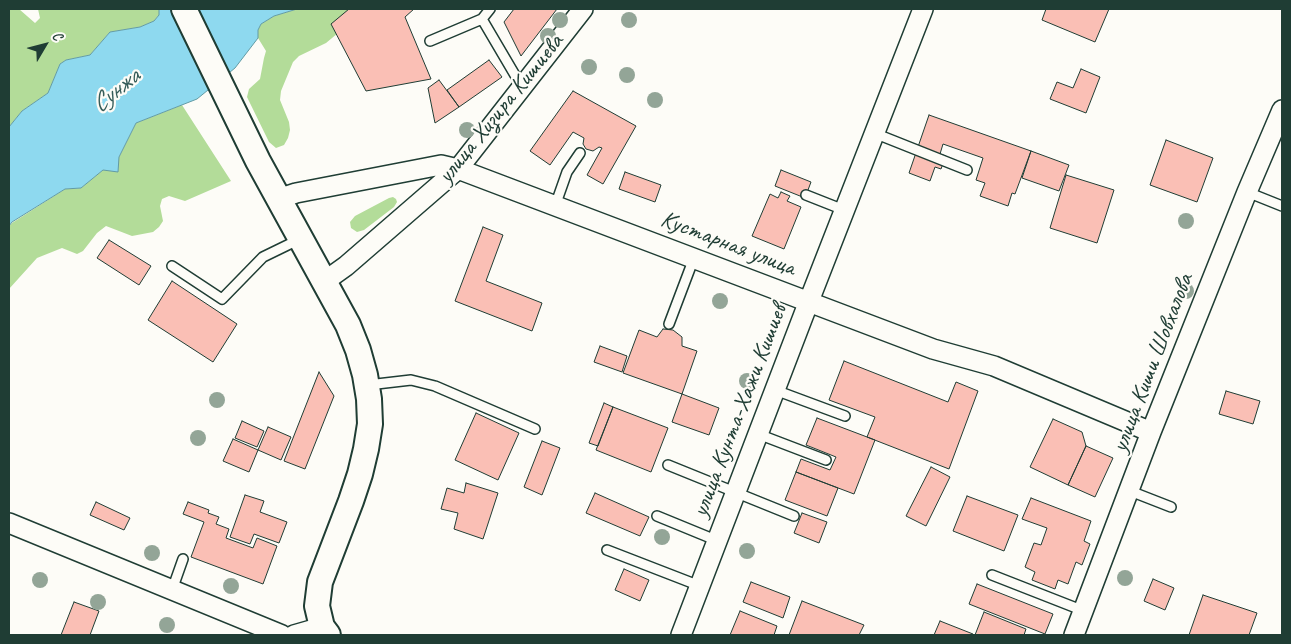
<!DOCTYPE html>
<meta charset="utf-8">
<style>
body{margin:0}
#map{position:relative;width:1291px;height:644px;overflow:hidden;background:#fdfcf7;font-family:Caveat,sans-serif}
canvas{display:block}
.frame{position:absolute;inset:0;border:10px solid #1f3d34;pointer-events:none}
.north{position:absolute;left:20px;top:20px;width:50px;height:50px;-webkit-text-stroke:4px #fdfcf7;paint-order:stroke;rotate:53deg;font-size:14px;font-weight:700;line-height:20px;text-align:center;color:#1f3d34}
.north::after{content:'';display:block;margin:auto;width:18px;height:22px;background:#1f3d34;clip-path:polygon(50% 0,100% 100%,50% 72%,0 100%)}
</style>
<div id="map">
<canvas width="1291" height="644"></canvas>
<div class="frame"></div>
<div class="north">С</div>
</div>
<script>
const ctx = document.querySelector('canvas').getContext('2d');
ctx.lineJoin = 'round';
function fill(path, color) { ctx.fillStyle = color; ctx.fill(path, 'evenodd'); }
const poly = rows => new Path2D(rows.map(r => 'M' + r).join(''));
function strokePath(path, color, width, dash) { ctx.strokeStyle = color; ctx.lineWidth = width; ctx.lineCap = dash ? 'butt' : 'round'; ctx.setLineDash(dash || []); ctx.stroke(path); }
function label(font, color, halo, rows, align = 'center') {
  ctx.font = font + ' Caveat,sans-serif'; ctx.lineWidth = 4.5; ctx.setLineDash([]); ctx.textBaseline = 'middle'; ctx.strokeStyle = halo; ctx.fillStyle = color; for (const [text, x, y, turn = 0] of rows) {
    ctx.save(); ctx.translate(x, y); ctx.rotate((+turn || 0) * Math.PI / 180); ctx.textAlign = isNaN(turn) ? turn : align; if (halo) ctx.strokeText(text, 0, 0); ctx.fillText(text, 0, 0); ctx.restore();
  }
}
const green = poly([
 [9,9,19,9,35,23,40,18,38,9,159,9,159,15,154,21,140,27,110,32,90,55,66,60,60,64,48,93,22,111,9,127],
 [297,9,367,9,326,43,299,56,293,62,281,91,280,100,289,122,290,130,288,138,284,145,276,148,269,142,247,97,249,89,260,79,264,58,266,51,258,38,258,30,261,24,274,16],
 [182,105,231,181,185,201,169,196,162,199,160,206,163,221,159,227,153,232,132,236,106,226,97,233,83,251,77,254,62,248,37,258,9,289,9,226,12,223,65,189,81,188,103,170,119,157,136,123],
 [393,197,396,199,397,202,394,207,364,230,357,232,351,228,350,222,355,216,389,198]
]);
const water = poly([
 [159,9,297,9,274,16,261,24,258,30,258,38,235,68,197,99,136,123,119,157,118,172,103,170,81,188,65,189,12,222,9,226,9,127,22,111,48,93,60,64,66,60,90,55,110,32,140,27,154,21,159,15,159,9]
]);
const building = poly([
 [349,9,414,9,405,17,431,79,366,91,331,24,349,9],
 [514,9,557,9,521,56,504,22,514,9],
 [1046,9,1109,9,1095,42,1042,20,1046,9],
 [489,60,502,77,459,107,447,90,489,60],
 [1081,69,1100,77,1086,113,1050,99,1057,82,1073,88,1081,69],
 [439,80,459,107,435,123,428,88,439,80],
 [573,91,636,126,603,184,587,175,602,148,599,147,593,151,586,149,583,144,584,138,573,132,550,165,530,151,573,91],
 [929,115,1031,151,1015,194,1012,193,1008,206,980,196,985,183,976,180,983,158,943,144,940,154,946,156,944,161,941,169,935,167,930,181,909,173,929,115],
 [1166,140,1213,158,1197,202,1150,185,1166,140],
 [1031,151,1069,165,1059,191,1022,178,1031,151],
 [781,170,811,182,805,198,775,186,781,170],
 [625,172,661,185,655,202,619,189,625,172],
 [1066,175,1114,190,1097,243,1050,228,1066,175],
 [781,192,790,196,787,201,801,207,784,249,752,236,770,194,778,198,781,192],
 [483,227,503,235,486,281,542,303,532,331,455,301,483,227],
 [109,240,151,266,139,285,97,258,109,240],
 [172,281,237,324,213,362,148,320,172,281],
 [663,329,673,330,682,337,682,346,697,351,682,394,623,373,639,330,657,337,663,329],
 [600,346,627,356,622,372,594,362,600,346],
 [844,361,948,402,956,382,978,391,949,469,867,437,875,417,829,400,844,361],
 [319,372,334,396,305,469,284,461,319,372],
 [1226,391,1260,401,1253,424,1219,414,1226,391],
 [682,394,719,408,709,435,672,422,682,394],
 [604,403,613,407,598,446,589,443,604,403],
 [613,407,668,428,651,472,596,450,613,407],
 [476,413,519,433,498,480,455,460,476,413],
 [817,418,875,440,854,494,796,472,801,459,830,470,836,457,806,445,817,418],
 [1053,419,1082,432,1086,446,1068,485,1030,467,1053,419],
 [242,421,264,431,257,447,235,438,242,421],
 [268,427,291,437,281,460,258,450,268,427],
 [233,439,258,450,249,472,223,461,233,439],
 [542,441,560,448,542,495,524,487,542,441],
 [1086,446,1113,458,1095,497,1068,485,1086,446],
 [931,467,950,477,926,526,906,516,931,467],
 [796,472,838,488,827,516,785,500,796,472],
 [466,483,498,493,483,539,454,529,458,513,441,509,447,488,464,493,466,483],
 [595,493,649,517,640,536,586,513,595,493],
 [245,495,264,501,260,512,287,522,279,543,254,534,250,544,230,537,245,495],
 [967,496,1018,515,1004,551,953,531,967,496],
 [1031,498,1091,521,1084,541,1090,544,1082,565,1076,562,1068,584,1058,580,1055,589,1032,580,1035,572,1025,567,1034,543,1041,545,1047,528,1022,519,1031,498],
 [96,502,130,518,124,530,90,515,96,502],
 [188,502,209,510,208,513,219,517,216,524,229,529,226,538,253,548,257,538,277,546,263,584,191,557,204,522,183,514,188,502],
 [802,513,827,522,819,543,794,533,802,513],
 [624,569,649,580,640,601,615,590,624,569],
 [1153,579,1174,588,1165,610,1144,601,1153,579],
 [751,582,790,597,783,618,743,602,751,582],
 [977,584,1053,614,1045,634,969,604,977,584],
 [1203,595,1257,613,1249,635,1189,635,1203,595],
 [802,601,864,625,859,635,789,635,802,601],
 [74,602,99,611,90,635,61,635,74,602],
 [740,611,777,626,774,635,730,635,740,611],
 [984,612,1026,629,1024,635,975,635,984,612],
 [940,621,973,634,972,635,934,635,940,621]
]);
const service = poly([
 [490,9,482,19,522,87],
 [430,41,482,19],
 [874,133,967,170],
 [1247,192,1282,206],
 [806,195,844,210],
 [555,206,567,172,580,153],
 [172,266,222,299,263,257,300,239],
 [669,324,694,258],
 [368,385,411,380,435,386,535,429],
 [775,390,845,416],
 [758,434,826,460],
 [668,465,794,516],
 [1130,491,1171,507],
 [657,516,718,541],
 [607,550,700,586],
 [992,575,1084,611],
 [172,590,183,559]
]);
const minor = poly([
 [278,199,296,193,441,165,458,169,933,349,994,366,1151,432],
 [325,281,346,266,458,169,583,9],
 [9,523,282,635],
 [294,635,322,627],
 [681,635,809,301,923,9],
 [1074,635,1151,432,1247,192,1282,110]
]);
const tertiary = poly([
 [184,9,258,161,348,325,358,350,365,375,369,399,370,424,366,449,360,474,351,501,320,582,317,606,322,627,328,635]
]);
const trees = [
 [560,20],
 [629,20],
 [548,36],
 [589,67],
 [627,75],
 [655,100],
 [467,130],
 [1186,221],
 [1186,291],
 [720,301],
 [747,381],
 [217,400],
 [198,438],
 [662,537],
 [747,551],
 [152,553],
 [1125,578],
 [40,580],
 [231,586],
 [98,602],
 [167,625]
];
const streetNames = [
 ["улица Хизира Кишиева",501,109,-51],
 ["Кустарная улица",728,244,21],
 ["улица Киши Шовхалова",1153,363,-69],
 ["улица Кунта-Хажи Кишиев",740,411,-69]
];
const waterNames = [
 ["Сунжа",116,91,-39]
];
fill(green, '#b3dc99');
fill(water, '#8ed9ef');
strokePath(water, '#629ba4', 1);
fill(building, '#fabfb5');
strokePath(building, '#1f3d34', 1);
strokePath(service, '#1f3d34', 12);
strokePath(minor, '#1f3d34', 22);
strokePath(tertiary, '#1f3d34', 28);
strokePath(service, '#fdfcf7', 9);
strokePath(minor, '#fdfcf7', 19);
strokePath(tertiary, '#fdfcf7', 24);
ctx.fillStyle = '#93a597';
for (const [x, y] of trees) { ctx.beginPath(); ctx.arc(x, y, 8, 0, 2 * Math.PI); ctx.fill(); }
label('24px', '#1f3d34', '#fdfcf7', streetNames);
label('italic 25px', '#355c59', '#fdfcf7', waterNames);
</script>
